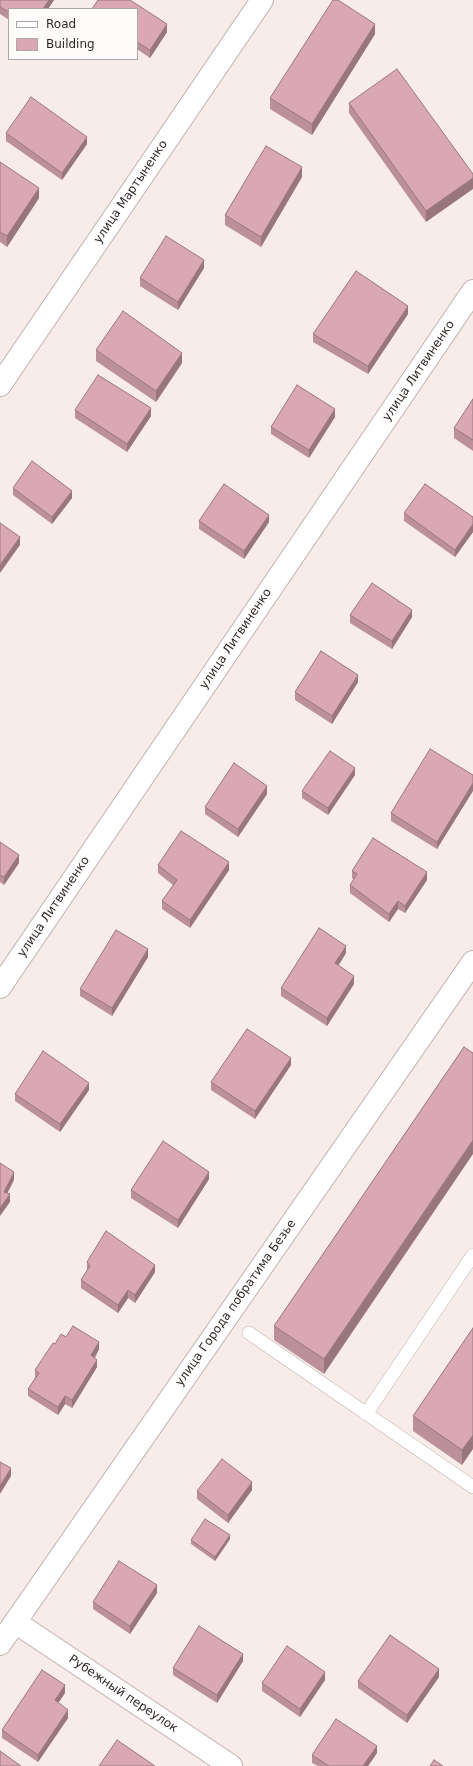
<!DOCTYPE html>
<meta charset="utf-8">
<style>
body{margin:0}
#map{position:relative;width:473px;height:1766px;overflow:hidden;background:#f8ece8;font-family:"DejaVu Sans",sans-serif}
canvas{display:block}
.legend{position:absolute;left:8px;top:8px;width:130px;height:52px;box-sizing:border-box;background:#fefcfb;border:1px solid #aba8a7;margin:0;padding:5px 7px;list-style:none;font-size:12px;color:#2e2928}
.legend li{display:flex;align-items:center;gap:8px;height:20px}
.legend b{width:20px;border:1px solid #aba8a7}
</style>
<div id="map">
<canvas width="473" height="1766"></canvas>
<ul class="legend">
<li><b style="height:5px;background:#fff"></b>Road</li>
<li><b style="height:11px;background:#daa8b4"></b>Building</li>
</ul>
</div>
<script>
const ctx = document.querySelector('canvas').getContext('2d');
ctx.lineJoin = 'round';
const poly = rows => new Path2D(rows.map(r => 'M' + r).join(''));
function strokePath(path, color, width, dash) { ctx.strokeStyle = color; ctx.lineWidth = width; ctx.lineCap = dash ? 'butt' : 'round'; ctx.setLineDash(dash || []); ctx.stroke(path); }
function fill(path, color) { ctx.fillStyle = color; ctx.fill(path, 'evenodd'); }
function label(font, color, halo, rows, align = 'center') {
  ctx.font = font + ' "DejaVu Sans",sans-serif'; ctx.lineWidth = 3; ctx.setLineDash([]); ctx.textBaseline = 'middle'; ctx.strokeStyle = halo; ctx.fillStyle = color; for (const [text, x, y, turn = 0] of rows) {
    ctx.save(); ctx.translate(x, y); ctx.rotate((+turn || 0) * Math.PI / 180); ctx.textAlign = isNaN(turn) ? turn : align; if (halo) ctx.strokeText(text, 0, 0); ctx.fillText(text, 0, 0); ctx.restore();
  }
}
const lane = poly([
 [249,1333,473,1487],
 [366,1414,473,1255]
]);
const street = poly([
 [0,385,262,0],
 [0,987,473,291],
 [15,1622,231,1766],
 [0,1644,473,962]
]);
const wall = poly([
 [0,0,54,0,48,9,9,9,9,20,0,14],
 [137,9,167,32,150,58,137,49],
 [375,34,312,135,270,109,270,98],
 [349,103,473,174,426,222,349,113],
 [6,133,87,144,62,180,6,141],
 [0,162,39,198,7,247,0,242],
 [302,177,261,247,225,225,225,215],
 [204,268,178,310,140,286,140,278],
 [408,314,368,374,313,342,313,334],
 [96,350,182,363,156,402,96,361],
 [473,399,473,451,454,438,454,428],
 [75,410,151,416,127,452,75,418],
 [335,417,309,458,271,434,271,427],
 [13,488,72,498,52,524,13,495],
 [404,513,473,524,473,532,455,557,404,521],
 [199,521,269,522,244,559,199,529],
 [350,615,412,617,392,649,350,623],
 [358,682,332,724,295,700,295,692],
 [355,775,328,815,302,798,302,791],
 [473,775,437,849,391,821,391,813],
 [267,794,238,837,205,814,205,807],
 [0,842,19,863,4,885,0,882],
 [158,865,229,870,190,928,162,909,162,901,173,885,158,873],
 [352,871,427,880,405,913,398,909,389,922,350,893,350,885,354,880,352,878],
 [346,953,338,966,354,984,327,1026,281,996,281,988],
 [148,957,112,1016,80,996,80,989],
 [464,1047,324,1374,274,1340,274,1326],
 [291,1065,255,1119,211,1090,211,1082],
 [89,1090,60,1132,15,1101,15,1094],
 [209,1179,178,1228,131,1198,131,1190],
 [87,1262,155,1272,135,1303,128,1298,118,1313,81,1288,81,1280,87,1271],
 [473,1328,462,1465,413,1431,413,1416],
 [66,1337,99,1349,95,1358,97,1367,72,1408,65,1404,58,1415,28,1396,28,1389,35,1378,35,1370,55,1344],
 [252,1490,228,1523,197,1499,197,1491],
 [230,1539,215,1561,191,1544,191,1540],
 [157,1593,130,1634,93,1609,93,1602],
 [243,1661,217,1703,173,1675,173,1668],
 [439,1677,407,1723,358,1688,358,1681],
 [325,1680,300,1717,262,1691,262,1683],
 [65,1693,58,1703,68,1718,38,1762,2,1738,2,1730],
 [377,1753,368,1766,318,1766,312,1763,312,1755]
]);
const shadedWall = poly([
 [49,0,54,0,48,9,43,9],
 [167,24,167,32,150,58,150,50],
 [375,24,375,34,312,135,312,124],
 [87,137,87,144,62,180,62,173],
 [302,167,302,177,261,247,261,237],
 [473,178,473,189,426,222,426,211],
 [39,188,39,198,7,247,7,236],
 [204,260,204,268,178,310,178,302],
 [408,306,408,314,368,374,368,366],
 [182,353,182,363,156,402,156,391],
 [151,408,151,416,127,452,127,444],
 [335,409,335,417,309,458,309,450],
 [72,491,72,498,52,524,52,517],
 [269,515,269,522,244,559,244,551],
 [473,524,473,532,455,557,455,550],
 [20,537,20,545,0,573,0,565],
 [412,610,412,617,392,649,392,641],
 [358,675,358,682,332,724,332,716],
 [355,768,355,775,328,815,328,808],
 [473,783,473,791,437,849,437,842],
 [267,786,267,794,238,837,238,829],
 [19,855,19,863,4,885,4,877],
 [229,862,229,870,190,928,190,920],
 [427,872,427,880,405,913,405,906],
 [398,901,398,909,389,922,389,914],
 [346,946,346,953,335,971,335,963],
 [148,949,148,957,112,1016,112,1008],
 [354,976,354,984,327,1026,327,1018],
 [291,1058,291,1065,255,1119,255,1111],
 [89,1083,89,1090,60,1132,60,1124],
 [473,1140,473,1154,324,1374,324,1359],
 [14,1172,14,1180,4,1200,4,1192],
 [209,1172,209,1179,178,1228,178,1220],
 [10,1194,10,1202,0,1216,0,1208],
 [155,1265,155,1272,135,1303,135,1295],
 [128,1290,128,1298,118,1313,118,1305],
 [99,1342,99,1349,91,1363,91,1355],
 [97,1360,97,1367,72,1408,72,1400],
 [65,1396,65,1404,58,1415,58,1407],
 [473,1435,473,1449,462,1465,462,1450],
 [11,1468,11,1476,0,1494,0,1486],
 [252,1482,252,1490,228,1523,228,1515],
 [230,1535,230,1539,215,1561,215,1557],
 [157,1585,157,1593,130,1634,130,1626],
 [243,1654,243,1661,217,1703,217,1695],
 [439,1669,439,1677,407,1723,407,1715],
 [325,1672,325,1680,300,1717,300,1709],
 [65,1685,65,1693,55,1708,55,1700],
 [68,1710,68,1718,38,1762,38,1755],
 [377,1746,377,1753,368,1766,363,1766]
]);
const building = poly([
 [0,0,49,0,43,9,9,9,9,12,0,7,0,0],
 [98,0,130,0,167,24,150,50,137,42,137,9,92,9,98,0],
 [333,0,338,0,375,24,312,124,270,98,333,0],
 [397,69,473,174,473,178,426,211,349,103,397,69],
 [31,97,87,137,62,173,6,133,31,97],
 [266,146,302,167,261,237,225,215,266,146],
 [0,162,39,188,7,236,0,232,0,162],
 [166,236,204,260,178,302,140,278,166,236],
 [356,271,408,306,368,366,313,334,356,271],
 [123,311,182,353,156,391,96,350,123,311],
 [98,375,151,408,127,444,75,410,98,375],
 [297,385,335,409,309,450,271,427,297,385],
 [473,399,473,440,454,428,473,399],
 [32,461,72,491,52,517,13,488,32,461],
 [224,484,269,515,244,551,199,521,224,484],
 [425,484,473,517,473,524,455,550,404,513,425,484],
 [0,523,20,537,0,565,0,523],
 [372,583,412,610,392,641,350,615,372,583],
 [321,651,358,675,332,716,295,692,321,651],
 [430,749,473,775,473,783,437,842,391,813,430,749],
 [330,751,355,768,328,808,302,791,330,751],
 [234,763,267,786,238,829,205,807,234,763],
 [181,831,229,862,190,920,162,901,177,880,158,865,181,831],
 [373,838,427,872,405,906,398,901,389,914,350,885,357,874,352,871,373,838],
 [0,842,19,855,4,877,0,875,0,842],
 [319,928,346,946,335,963,354,976,327,1018,281,988,319,928],
 [116,930,148,949,112,1008,80,989,116,930],
 [247,1029,291,1058,255,1111,211,1082,247,1029],
 [464,1047,473,1053,473,1140,324,1359,274,1326,464,1047],
 [43,1051,89,1083,60,1124,15,1094,43,1051],
 [163,1141,209,1172,178,1220,131,1190,163,1141],
 [0,1163,14,1172,4,1192,10,1194,0,1208,0,1163],
 [106,1231,155,1265,135,1295,128,1290,118,1305,81,1280,90,1266,87,1262,106,1231],
 [73,1326,99,1342,91,1355,97,1360,72,1400,65,1396,58,1407,28,1389,39,1373,35,1370,53,1343,55,1344,61,1334,66,1337,73,1326],
 [473,1328,473,1435,462,1450,413,1416,473,1328],
 [222,1459,252,1482,228,1515,197,1491,222,1459],
 [0,1462,11,1468,0,1486,0,1462],
 [205,1519,230,1535,215,1557,191,1540,205,1519],
 [119,1561,157,1585,130,1626,93,1602,119,1561],
 [199,1626,243,1654,217,1695,173,1668,199,1626],
 [390,1635,439,1669,407,1715,358,1681,390,1635],
 [287,1646,325,1672,300,1709,262,1683,287,1646],
 [42,1670,65,1685,55,1700,68,1710,38,1755,2,1730,42,1670],
 [336,1719,377,1746,363,1766,329,1766,312,1755,336,1719],
 [117,1740,155,1766,99,1766,117,1740],
 [0,1751,21,1766,0,1766,0,1751],
 [434,1760,443,1766,430,1766,434,1760]
]);
const streetNames = [
 ["улица Мартыненко",131,192,-56],
 ["улица Литвиненко",419,371,-56],
 ["улица Литвиненко",236,639,-56],
 ["улица Литвиненко",54,907,-56],
 ["улица Города побратима Безье",236,1303,-55],
 ["Рубежный переулок",123,1694,34]
];
strokePath(lane, '#beb2af', 14);
strokePath(street, '#beb2af', 24);
strokePath(lane, '#fff', 13);
strokePath(street, '#fff', 22);
fill(wall, '#bb909b');
fill(shadedWall, '#99767e');
fill(building, '#daa8b4');
strokePath(building, '#99767e', 1);
label('12px', '#2e2928', '#fefcfb', streetNames);
</script>
